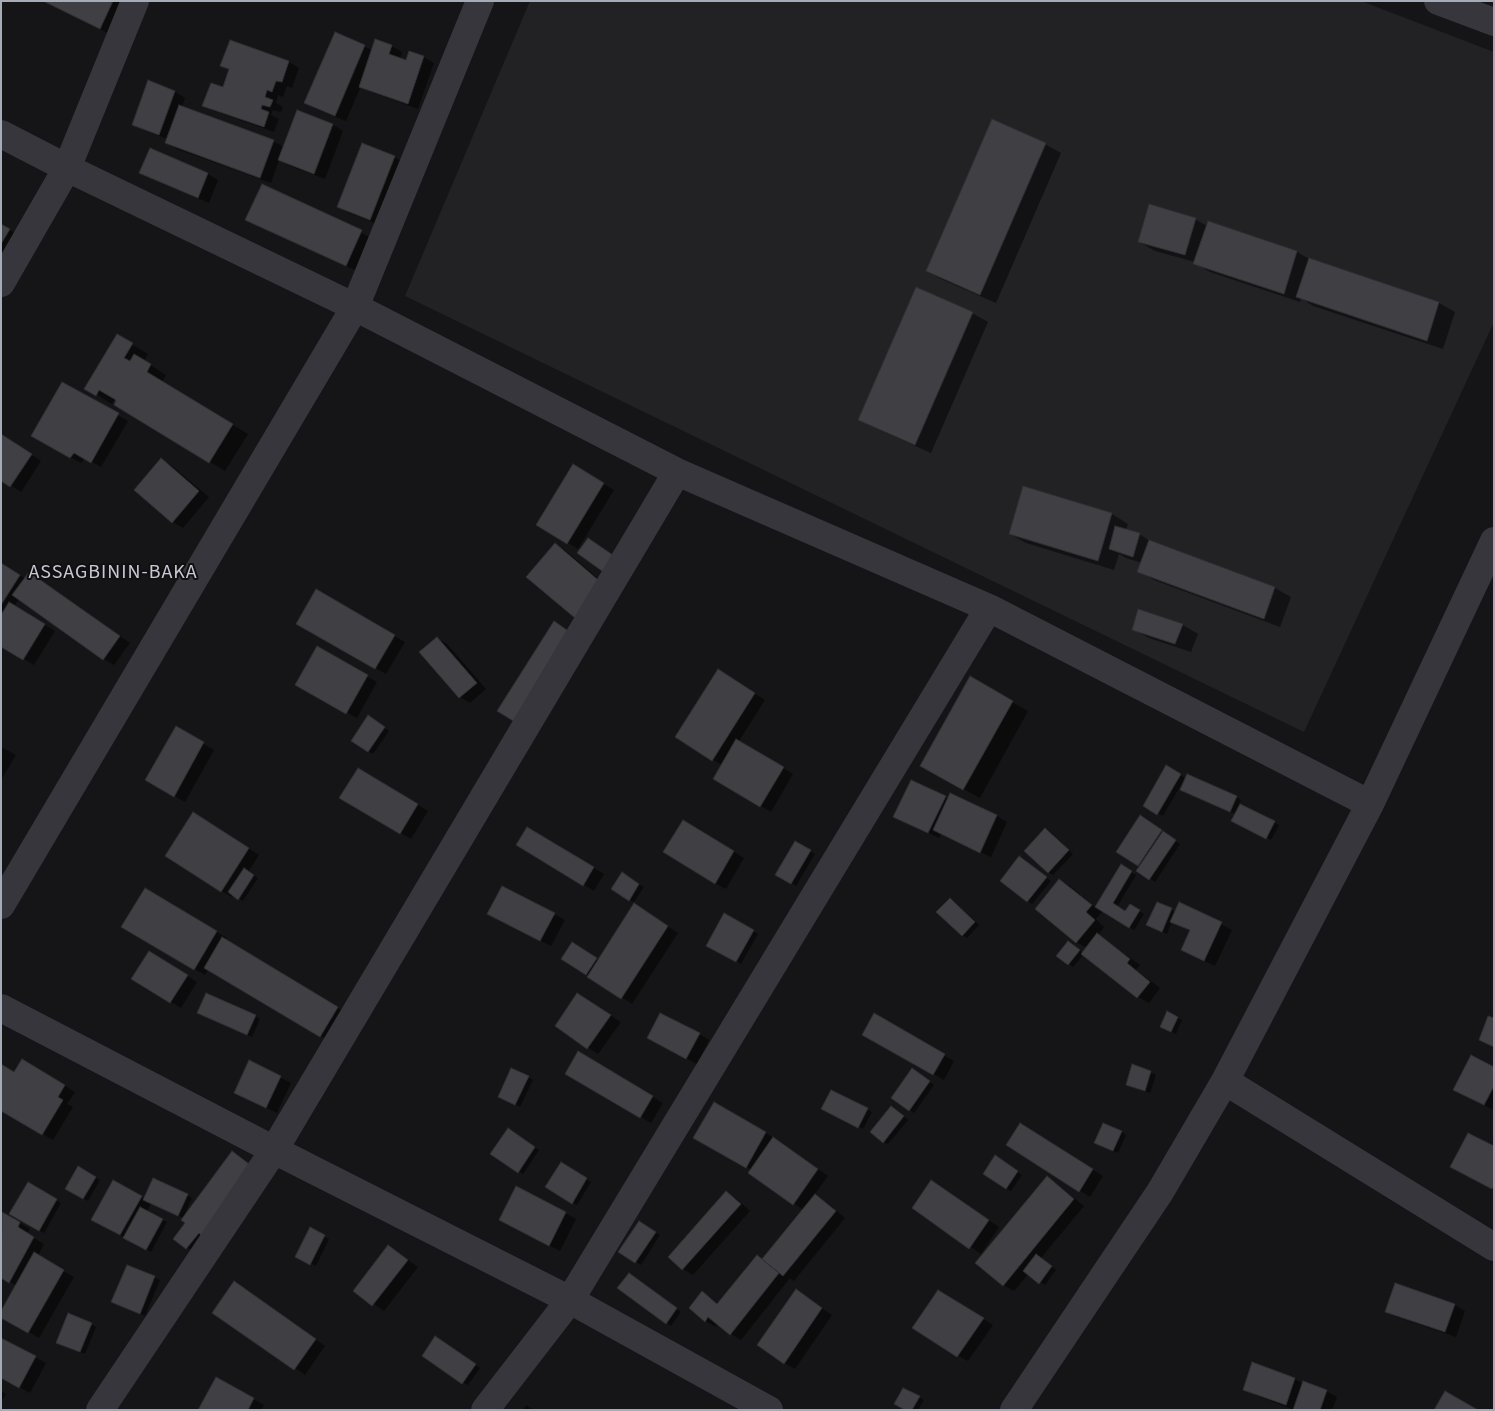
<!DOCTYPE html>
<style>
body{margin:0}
#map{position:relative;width:1495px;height:1411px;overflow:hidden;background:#151517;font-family:"Source Sans 3",sans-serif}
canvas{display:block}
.frame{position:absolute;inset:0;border:2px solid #a7aab7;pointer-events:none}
</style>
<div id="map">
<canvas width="1495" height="1411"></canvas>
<div class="frame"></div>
</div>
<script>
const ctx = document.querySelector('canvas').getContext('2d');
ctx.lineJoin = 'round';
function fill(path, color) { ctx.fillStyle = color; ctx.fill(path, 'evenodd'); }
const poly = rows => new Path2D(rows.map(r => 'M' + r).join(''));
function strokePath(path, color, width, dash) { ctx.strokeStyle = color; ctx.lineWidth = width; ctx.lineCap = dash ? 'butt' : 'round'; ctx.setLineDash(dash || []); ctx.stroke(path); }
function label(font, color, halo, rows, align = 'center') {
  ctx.font = font + ' "Source Sans 3",sans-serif'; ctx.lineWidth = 4; ctx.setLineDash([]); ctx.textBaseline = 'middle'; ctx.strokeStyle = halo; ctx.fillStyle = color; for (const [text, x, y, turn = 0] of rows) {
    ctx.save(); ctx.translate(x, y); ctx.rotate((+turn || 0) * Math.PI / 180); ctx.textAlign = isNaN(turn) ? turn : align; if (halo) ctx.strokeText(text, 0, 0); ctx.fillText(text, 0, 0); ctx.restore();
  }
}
const built = poly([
 [530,1,1361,1,1494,52,1494,322,1304,732,405,296]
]);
const shadow = poly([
 [42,1,133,1,116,37],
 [336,34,372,50,391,46,402,52,400,59,407,61,424,57,434,63,418,109,371,92,361,86,346,121,316,109,306,103],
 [289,62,299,68,292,88,287,86,283,97,278,95,276,103,283,107,281,112,273,110,271,115,279,119,274,132,214,111,204,105,224,89,230,70,222,65],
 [175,92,185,98,182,107,273,141,284,147,298,112,333,125,343,131,325,179,290,166,279,160,271,183,177,149,166,143,167,139,144,130,133,124],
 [1045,144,1061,153,996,303,943,280,927,271],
 [151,150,208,174,218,180,209,203,151,178,141,172],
 [394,157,405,163,380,225,349,213,338,207],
 [262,186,372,238,357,271,257,225],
 [1195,219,1207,226,1208,222,1297,252,1313,261,1439,303,1455,312,1443,349,1313,306,1301,298,1300,302,1210,272,1195,263,1195,262,1155,251,1139,242],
 [1,225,20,236,1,268],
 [972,313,988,322,931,453,875,428,859,419],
 [118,336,148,354,144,361,166,375,162,382,248,434,225,471,115,404,118,400,115,398,112,404,86,388],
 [63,383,128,421,101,467,85,458,81,463,33,436],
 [10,440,41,461,21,492,1,479],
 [161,460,172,466,209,497,183,528,173,522],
 [574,466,614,490,578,549,538,525],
 [1024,488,1112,514,1128,524,1126,530,1139,534,1155,544,1275,588,1291,597,1280,627,1154,580,1139,571,1142,563,1126,558,1119,554,1114,570,1026,543,1010,534],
 [555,544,565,550,613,591,576,617],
 [1,564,26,579,40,580,130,643,114,665,104,659,19,599,14,606,55,631,34,665,1,645],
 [317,591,405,642,386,674,298,624],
 [1183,625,1198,634,1191,652,1149,638,1133,629],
 [437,638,447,644,486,689,470,703,460,697],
 [317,648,377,682,357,718,296,684],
 [729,677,765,700,739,741,793,774,771,812,714,778,722,765,676,737],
 [970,678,1028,711,980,798,921,766],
 [368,717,389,731,373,754,368,751],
 [176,728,214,750,185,802,146,780],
 [1,747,16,755,1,780],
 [1166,767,1187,779,1188,775,1237,797,1241,800,1239,805,1279,825,1271,840,1237,824,1236,814,1186,793,1186,779,1185,778,1163,816,1144,806],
 [358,769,428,811,411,839,341,798],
 [945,797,997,816,1007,822,991,857,941,834,939,838,906,822],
 [204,819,259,855,248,872,258,878,243,901,233,895,232,897,221,891],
 [1145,820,1180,844,1155,882,1138,870,1140,866,1118,851],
 [694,827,744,858,726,889,715,883],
 [528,828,604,874,594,891,584,885],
 [1046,829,1051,832,1073,854,1053,875,1048,872],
 [796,842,815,854,796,886,777,874],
 [1024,861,1051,881,1032,904,1027,901],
 [1121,866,1136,875,1117,907,1126,912,1130,905,1144,914,1134,930,1103,911,1096,919,1104,927,1098,935,1107,941,1140,965,1136,970,1160,988,1149,1003,1138,997,1083,955,1073,967,1058,956,1073,945,1083,953,1087,948,1076,942,1059,880,1070,886,1096,908],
 [627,877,644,887,634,902,629,900],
 [145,890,227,938,225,940,348,1014,331,1042,209,969,205,975,123,927],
 [950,899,955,902,979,925,967,938,962,935],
 [1171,910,1176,912,1221,924,1232,930,1215,966,1182,950,1191,931,1172,921,1167,934,1152,927],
 [645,911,678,933,632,1004,562,958,572,943,599,960],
 [554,914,565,920,551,946,499,920],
 [725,915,758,934,741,964,708,945],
 [159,958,197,982,181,1008,133,979],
 [588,1001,621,1022,598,1054,587,1047],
 [203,1015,255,1016,260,1019,252,1037],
 [874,1015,954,1061,944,1080,863,1034],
 [1177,1018,1182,1020,1176,1034,1166,1029],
 [699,1034,709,1040,697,1064,659,1044],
 [578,1053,663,1103,651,1123,567,1073],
 [250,1062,291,1083,277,1113,246,1098],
 [33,1066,75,1092,67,1104,73,1107,53,1140,1,1110,15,1073],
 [1133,1066,1156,1075,1150,1093,1127,1084],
 [1494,1068,1494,1110,1465,1096],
 [917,1073,934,1085,914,1113,892,1098],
 [528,1077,533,1080,520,1107,504,1099],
 [714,1104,776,1139,828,1176,814,1195,826,1202,845,1218,794,1281,790,1278,741,1340,731,1334,718,1323,716,1327,705,1321,703,1293,719,1304,763,1260,804,1210,794,1204,752,1170,695,1138],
 [867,1109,872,1112,863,1129,827,1111],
 [896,1110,908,1120,888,1144,883,1142],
 [1031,1131,1103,1176,1090,1197,1008,1145],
 [513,1132,539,1150,523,1174,518,1171],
 [1122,1132,1126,1135,1118,1153,1101,1146],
 [232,1153,263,1174,197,1254,175,1239],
 [1000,1160,1022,1175,1011,1191,1006,1188],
 [561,1163,591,1182,577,1205,547,1187],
 [78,1168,100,1180,88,1201,66,1189],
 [1047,1178,1057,1184,1084,1206,1041,1258,1056,1270,1045,1285,1028,1274,1014,1291,1003,1285],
 [113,1182,145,1199,187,1195,192,1198,183,1218,151,1203,147,1212,167,1222,151,1252,103,1226],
 [28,1184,61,1203,44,1233,11,1214],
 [942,1188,999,1227,981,1254,914,1207],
 [727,1193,737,1199,750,1211,693,1275,683,1269],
 [3,1213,30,1229,27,1234,44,1244,38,1256,74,1277,39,1338,1,1316,1,1309,3,1310,17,1286,1,1277,1,1216],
 [565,1213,576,1219,560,1251,511,1226],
 [640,1223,660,1235,641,1265,620,1252],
 [310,1229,329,1239,316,1266,301,1259],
 [389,1246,418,1267,384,1311,355,1291],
 [127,1266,160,1280,145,1316,118,1304],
 [634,1278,681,1312,671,1326,667,1323],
 [1395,1285,1455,1305,1465,1311,1456,1337,1397,1317,1386,1311],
 [245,1289,325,1346,305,1375,214,1312],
 [806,1297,832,1315,795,1369,784,1363],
 [949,1297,993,1325,968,1361,957,1355],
 [91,1324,96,1327,85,1354,63,1345],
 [1,1339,46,1363,30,1393,1,1377],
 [440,1341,480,1368,468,1385,463,1383],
 [1253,1364,1295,1379,1303,1384,1326,1391,1337,1397,1332,1410,1294,1410,1255,1395,1244,1389],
 [216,1378,264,1405,261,1410,199,1410],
 [904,1390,924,1400,918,1410,907,1410],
 [1,1391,6,1394,1,1402],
 [526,1405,534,1410,523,1410]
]);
const building = poly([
 [43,1,113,1,100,29,43,1],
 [335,32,365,45,335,116,304,103,335,32],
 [375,39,392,45,389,54,406,60,409,51,424,56,408,104,359,87,375,39],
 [230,40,289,61,282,82,276,81,272,92,267,90,265,97,273,100,270,107,262,105,261,109,269,112,264,127,202,106,211,83,223,87,229,69,220,66,230,40],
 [148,80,175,91,159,135,132,125,148,80],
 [179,105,274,140,260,178,165,143,179,105],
 [297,110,333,124,314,174,278,160,297,110],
 [992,119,1046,143,980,295,926,271,992,119],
 [362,143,395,156,370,220,337,207,362,143],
 [150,148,208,173,198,198,139,173,150,148],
 [262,184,362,230,346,266,245,220,262,184],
 [1149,204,1196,218,1185,255,1138,242,1149,204],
 [1208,221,1297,251,1284,294,1193,264,1208,221],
 [1,224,10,229,1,244,1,224],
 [1309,258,1439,302,1427,341,1296,297,1309,258],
 [916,287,973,312,915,445,858,420,916,287],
 [117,334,133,343,124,358,130,361,134,354,151,364,147,372,233,424,209,463,114,405,116,400,99,390,96,396,84,389,117,334],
 [62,382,119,413,91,463,74,453,70,458,31,436,62,382],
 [1,434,32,454,10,487,1,481,1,434],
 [161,458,199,491,172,523,134,490,161,458],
 [573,464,604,483,567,544,536,525,573,464],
 [1023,486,1112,513,1098,561,1009,534,1023,486],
 [1115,526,1140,533,1133,557,1109,549,1115,526],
 [588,538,620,560,609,576,577,553,588,538],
 [1149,540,1275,587,1264,619,1137,572,1149,540],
 [555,543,604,585,575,618,526,577,555,543],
 [1,563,20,575,1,605,1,563],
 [29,572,120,636,103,660,12,595,29,572],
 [316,589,395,635,375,669,296,624,316,589],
 [9,602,45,624,23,660,1,647,1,615,9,602],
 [1138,609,1183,624,1175,644,1132,630,1138,609],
 [554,621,571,633,515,722,497,711,554,621],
 [437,637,477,683,459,698,419,652,437,637],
 [317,646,368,675,346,714,295,685,317,646],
 [718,669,755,693,712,761,675,737,718,669],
 [970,676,1013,701,963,790,920,766,970,676],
 [368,715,385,727,368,752,351,741,368,715],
 [176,726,204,742,174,797,145,780,176,726],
 [736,739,784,767,760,807,713,779,736,739],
 [1166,765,1181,774,1157,815,1143,806,1166,765],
 [358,768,418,804,400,834,339,798,358,768],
 [1187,774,1237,796,1230,812,1180,790,1187,774],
 [911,780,946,796,928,833,893,817,911,780],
 [950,793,997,815,980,853,933,830,950,793],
 [1240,804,1275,821,1266,839,1231,821,1240,804],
 [193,812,249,848,221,892,165,856,193,812],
 [1140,815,1162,830,1138,866,1116,852,1140,815],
 [683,820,734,851,715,884,663,852,683,820],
 [527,827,594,867,583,886,516,845,527,827],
 [1045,828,1069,850,1048,873,1024,851,1045,828],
 [1163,831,1176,840,1149,880,1136,871,1163,831],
 [795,841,811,850,791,884,775,875,795,841],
 [1019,856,1047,877,1027,902,1000,881,1019,856],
 [1121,864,1132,871,1113,903,1125,911,1130,904,1140,910,1129,928,1095,907,1121,864],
 [244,868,254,875,238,900,228,892,244,868],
 [622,872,639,884,629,901,611,889,622,872],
 [1059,879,1092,905,1086,912,1095,920,1076,943,1035,909,1059,879],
 [502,886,555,913,540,941,487,914,502,886],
 [145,888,217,931,194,970,121,927,145,888],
 [950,898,975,922,962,936,936,912,950,898],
 [1157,902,1172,908,1162,932,1146,925,1157,902],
 [1179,902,1222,922,1204,961,1181,950,1190,930,1170,922,1179,902],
 [634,903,668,926,621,999,587,977,634,903],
 [724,913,754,930,736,962,706,946,724,913],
 [1097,933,1130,959,1127,963,1150,982,1137,998,1081,954,1097,933],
 [222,937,338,1007,320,1037,204,968,222,937],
 [1068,941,1080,950,1068,965,1056,956,1068,941],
 [572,942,597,958,586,975,561,959,572,942],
 [149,951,188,975,170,1003,131,979,149,951],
 [206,993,256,1015,247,1035,197,1013,206,993],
 [577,993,611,1015,587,1049,555,1026,577,993],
 [1167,1011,1178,1017,1171,1032,1160,1027,1167,1011],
 [660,1013,700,1033,686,1059,647,1038,660,1013],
 [874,1013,945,1054,933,1075,862,1035,874,1013],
 [1488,1016,1494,1018,1494,1047,1479,1040,1488,1016],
 [578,1051,653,1096,640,1118,565,1074,578,1051],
 [1471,1055,1494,1067,1494,1086,1484,1105,1453,1090,1471,1055],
 [22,1059,65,1085,58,1097,63,1100,42,1135,1,1111,1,1064,14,1072,22,1059],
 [249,1060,281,1076,266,1108,234,1093,249,1060],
 [1132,1064,1151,1071,1145,1091,1126,1085,1132,1064],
 [511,1068,529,1076,515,1105,498,1097,511,1068],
 [912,1068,930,1081,909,1111,891,1098,912,1068],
 [831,1090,868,1108,858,1128,821,1109,831,1090],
 [714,1102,766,1132,746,1168,693,1138,714,1102],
 [891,1106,904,1116,883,1143,870,1132,891,1106],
 [1020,1123,1093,1169,1079,1192,1006,1145,1020,1123],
 [1103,1123,1122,1131,1113,1151,1094,1143,1103,1123],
 [508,1128,535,1147,518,1173,490,1154,508,1128],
 [1468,1133,1494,1146,1494,1186,1492,1189,1450,1167,1468,1133],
 [773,1137,818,1169,793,1205,748,1173,773,1137],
 [232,1151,253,1167,202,1236,199,1233,186,1249,173,1239,185,1223,181,1220,232,1151],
 [995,1155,1018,1171,1006,1189,983,1174,995,1155],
 [561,1162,587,1178,572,1204,545,1187,561,1162],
 [78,1166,96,1177,83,1199,65,1189,78,1166],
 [1047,1176,1074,1199,1003,1286,975,1263,1047,1176],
 [153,1178,188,1194,178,1216,143,1200,153,1178],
 [113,1180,142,1196,120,1235,91,1220,113,1180],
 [931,1180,989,1220,969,1249,912,1208,931,1180],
 [28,1182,57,1199,39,1231,9,1214,28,1182],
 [516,1186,566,1212,549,1246,499,1220,516,1186],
 [726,1191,741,1204,682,1270,668,1257,726,1191],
 [815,1194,836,1211,783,1276,762,1259,815,1194],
 [140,1207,163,1219,146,1250,123,1238,140,1207],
 [2,1212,20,1222,18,1227,34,1237,9,1283,1,1278,2,1212],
 [639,1221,656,1232,635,1263,618,1252,639,1221],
 [310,1227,325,1235,310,1265,295,1257,310,1227],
 [388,1245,408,1260,372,1306,353,1291,388,1245],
 [34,1252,64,1270,28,1333,1,1318,1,1311,34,1252],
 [1036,1254,1052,1266,1039,1284,1023,1271,1036,1254],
 [757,1255,779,1273,730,1335,708,1317,705,1322,689,1308,702,1291,717,1304,757,1255],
 [127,1265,155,1276,140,1314,111,1302,127,1265],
 [629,1273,677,1308,666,1324,617,1288,629,1273],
 [234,1281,316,1339,294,1370,212,1313,234,1281],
 [1395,1283,1455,1304,1445,1332,1385,1312,1395,1283],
 [796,1289,822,1308,784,1364,757,1345,796,1289],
 [938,1290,984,1318,957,1357,912,1328,938,1290],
 [68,1313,92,1323,80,1352,56,1343,68,1313],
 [435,1336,476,1364,462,1384,422,1356,435,1336],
 [1,1338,36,1356,19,1388,1,1378,1,1338],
 [1252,1362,1295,1378,1286,1405,1243,1390,1252,1362],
 [216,1377,254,1398,248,1410,198,1410,216,1377],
 [1303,1381,1327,1390,1320,1410,1293,1410,1303,1381],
 [903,1388,920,1396,912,1410,905,1410,894,1404,903,1388],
 [1445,1391,1478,1410,1434,1410,1445,1391]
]);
const minor = poly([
 [1438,1,1494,22],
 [1,134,67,168,355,307,677,472,989,608,1370,804],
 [1,283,67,168,135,1],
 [1,905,355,307,480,1],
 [1,1008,274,1150,570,1300,769,1410],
 [1225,1081,1494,1247],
 [100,1410,274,1150,677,472],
 [485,1410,570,1300,989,608],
 [1014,1410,1160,1192,1225,1081,1370,804,1494,541]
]);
const quarterNames = [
 ["ASSAGBININ-BAKA",113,574]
];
fill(built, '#222124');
fill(shadow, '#0007');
fill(building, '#403f44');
strokePath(building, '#302f33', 1);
strokePath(minor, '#36363c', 28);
ctx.letterSpacing = '1px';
label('20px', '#c8c9d3', '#101012', quarterNames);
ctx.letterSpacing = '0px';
</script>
